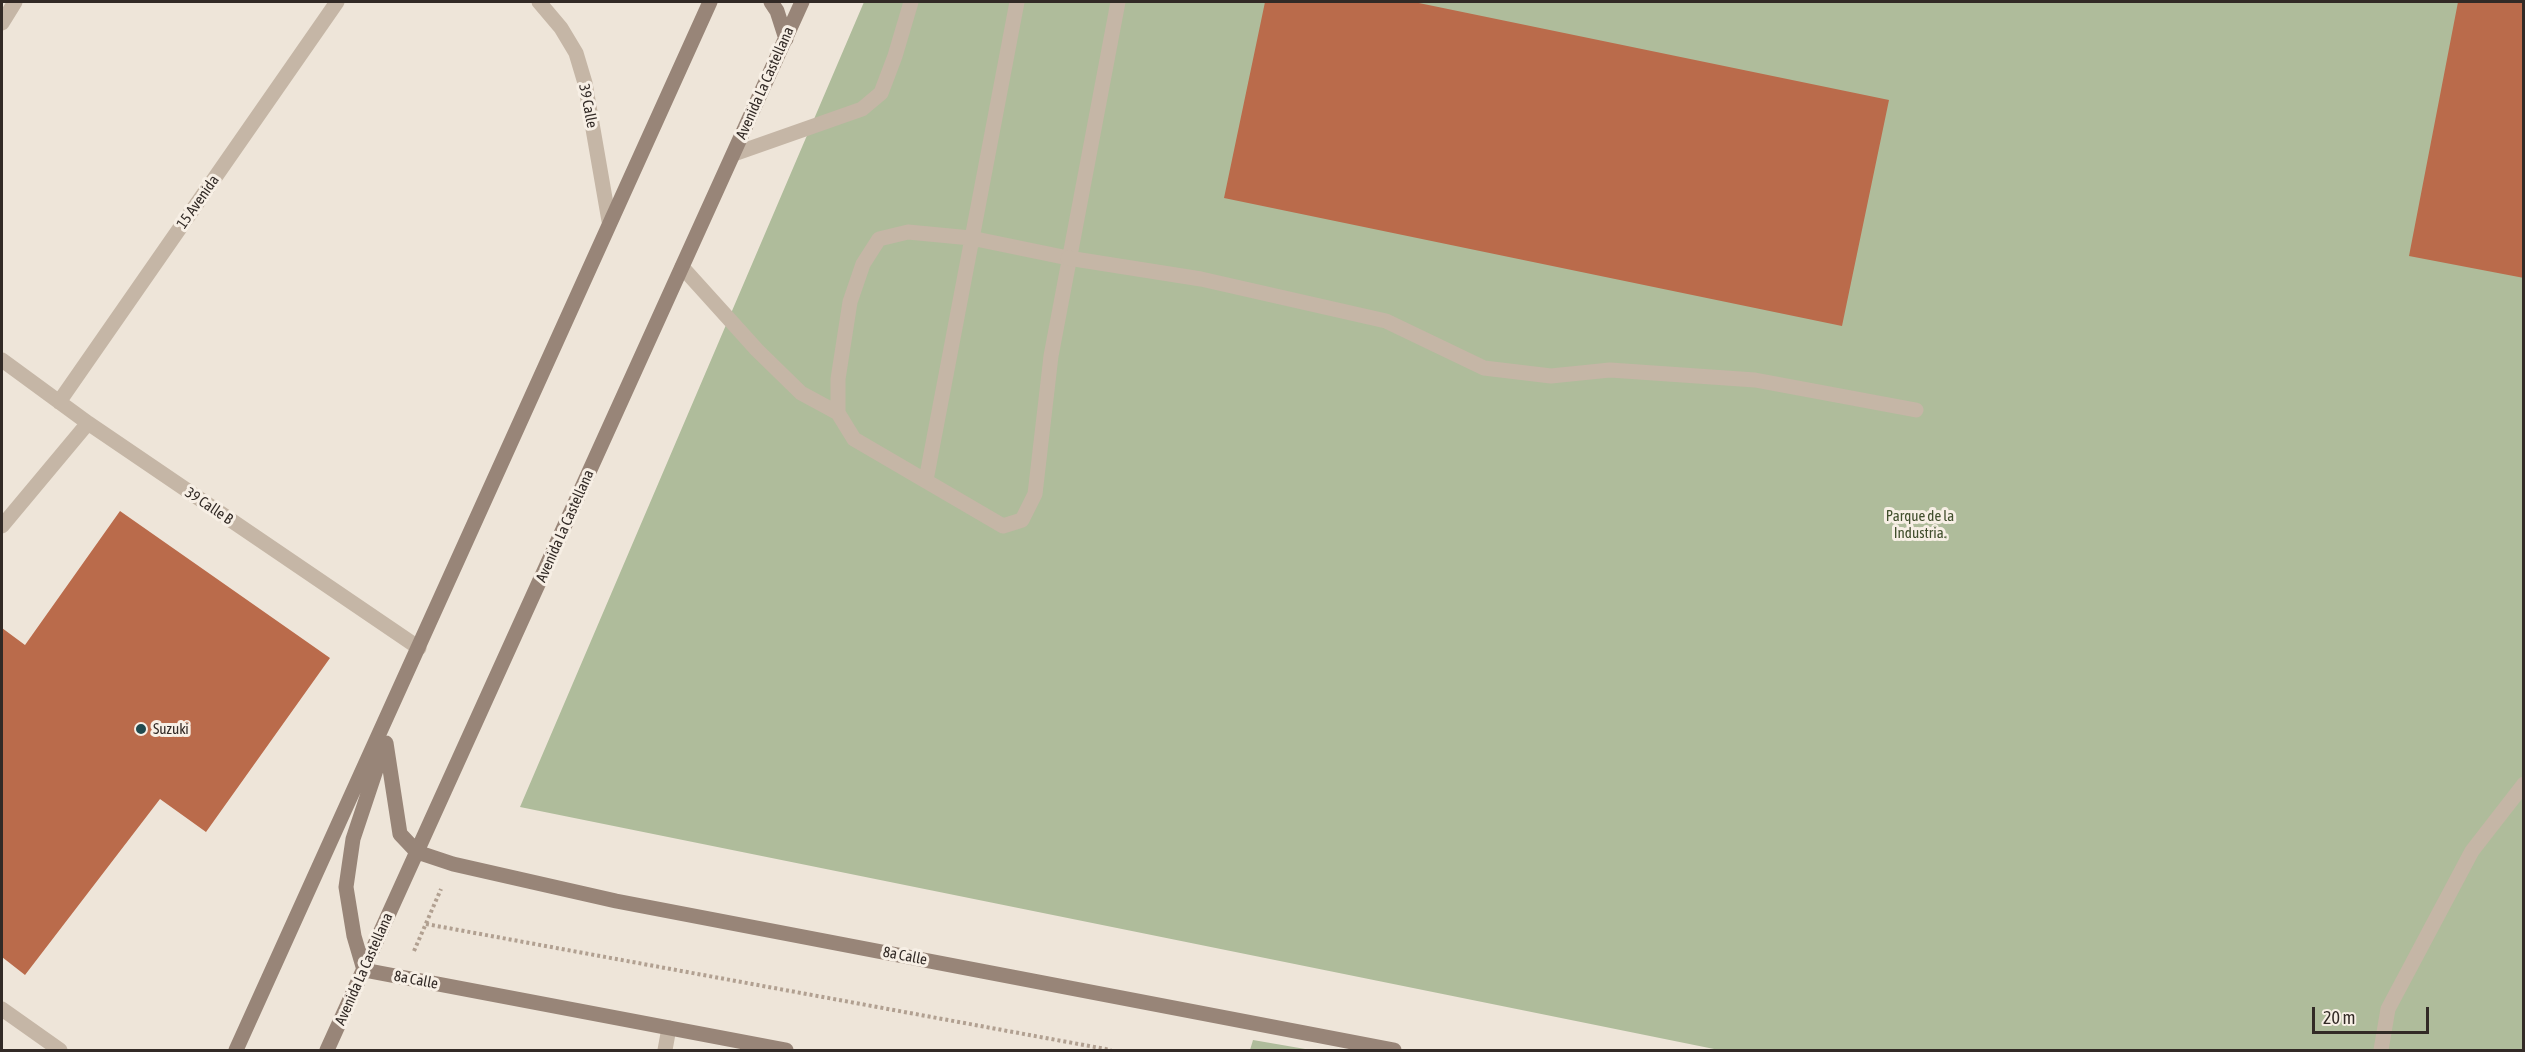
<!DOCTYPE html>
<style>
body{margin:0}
#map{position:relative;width:2525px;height:1052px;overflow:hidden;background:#eee5d9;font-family:"Asap Condensed",sans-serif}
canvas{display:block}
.frame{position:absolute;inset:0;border:3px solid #322a26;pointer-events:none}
.scale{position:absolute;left:2312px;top:1007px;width:117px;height:27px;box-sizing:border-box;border:3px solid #322a26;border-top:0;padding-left:8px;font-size:18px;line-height:21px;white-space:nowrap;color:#322a26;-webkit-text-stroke:4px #f7efe5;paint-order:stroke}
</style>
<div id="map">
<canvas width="2525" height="1052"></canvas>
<div class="frame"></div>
<div class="scale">20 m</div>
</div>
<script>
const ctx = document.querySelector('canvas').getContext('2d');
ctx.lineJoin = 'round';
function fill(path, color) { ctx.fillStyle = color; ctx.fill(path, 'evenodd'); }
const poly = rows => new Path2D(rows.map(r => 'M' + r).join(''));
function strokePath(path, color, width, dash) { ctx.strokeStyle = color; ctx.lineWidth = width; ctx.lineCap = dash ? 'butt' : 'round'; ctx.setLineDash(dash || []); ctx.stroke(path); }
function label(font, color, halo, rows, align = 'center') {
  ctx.font = font + ' "Asap Condensed",sans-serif'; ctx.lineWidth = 6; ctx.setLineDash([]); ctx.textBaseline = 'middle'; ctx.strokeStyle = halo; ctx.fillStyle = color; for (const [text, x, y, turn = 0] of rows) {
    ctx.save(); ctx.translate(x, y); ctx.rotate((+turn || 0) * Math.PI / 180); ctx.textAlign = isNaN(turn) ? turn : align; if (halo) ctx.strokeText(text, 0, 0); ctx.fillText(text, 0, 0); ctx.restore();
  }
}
const green = poly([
 [864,2,2523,2,2523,1050,1719,1050,520,807],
 [1253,1040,1311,1050,1250,1050]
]);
const building = poly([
 [1265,2,1414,2,1889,100,1842,326,1224,198],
 [2458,2,2524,2,2524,278,2409,256],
 [120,511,330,658,206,832,160,799,25,975,2,957,2,628,25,645]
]);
const path = poly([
 [426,924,1111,1050],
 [414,951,441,889]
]);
const lane = poly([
 [734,154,862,109,881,93,895,56,911,2],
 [1068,258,971,238,908,232,879,239,863,264,850,302,838,379,838,413,854,439,1003,526,1022,520,1035,494,1051,356,1118,2],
 [682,267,757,350,801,393,838,413],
 [926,480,1017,2],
 [2,1009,60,1050],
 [665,1050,669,1028],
 [2381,1050,2388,1009,2472,851,2524,784]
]);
const street = poly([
 [539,2,561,28,576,53,585,83,609,221],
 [2,23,15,2],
 [1068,258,1201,279,1386,321,1484,368,1551,376,1610,370,1755,380,1916,410],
 [2,360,88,423,419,648],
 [59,402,337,2],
 [2,526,88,423]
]);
const secondary = poly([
 [771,2,777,11,786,39],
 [386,743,400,834,417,852,453,864,616,901,1394,1050],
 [364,970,786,1050],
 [364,970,354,936,346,887,353,839,384,746],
 [236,1050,710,2],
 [327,1050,802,2]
]);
const markers = [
 [141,729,6,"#204a4f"]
];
const streetNames = [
 ["Avenida La Castellana",765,83,-66],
 ["39 Calle",588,106,79],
 ["15 Avenida",198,202,-55],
 ["39 Calle B",209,506,34],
 ["Avenida La Castellana",565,526,-66],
 ["8a Calle",905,956,11],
 ["Avenida La Castellana",364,969,-66],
 ["8a Calle",416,980,11]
];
const parkNames = [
 ["Parque de la",1920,516],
 ["Industria.",1920,533]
];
const poiNames = [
 ["Suzuki",153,729]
];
fill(green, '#afbc9b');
fill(building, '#ba6b4b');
strokePath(path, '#b1a091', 4, [3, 3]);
strokePath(lane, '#c5b6a6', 15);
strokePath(street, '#c5b6a6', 15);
strokePath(secondary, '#988578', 15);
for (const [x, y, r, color] of markers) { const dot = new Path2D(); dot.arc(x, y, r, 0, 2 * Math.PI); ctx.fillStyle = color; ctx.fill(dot); strokePath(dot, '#f7efe5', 2); }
label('15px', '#322a26', '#f7efe5', streetNames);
label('15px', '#404e2c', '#f7efe5', parkNames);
label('15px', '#322a26', '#f7efe5', poiNames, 'left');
</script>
